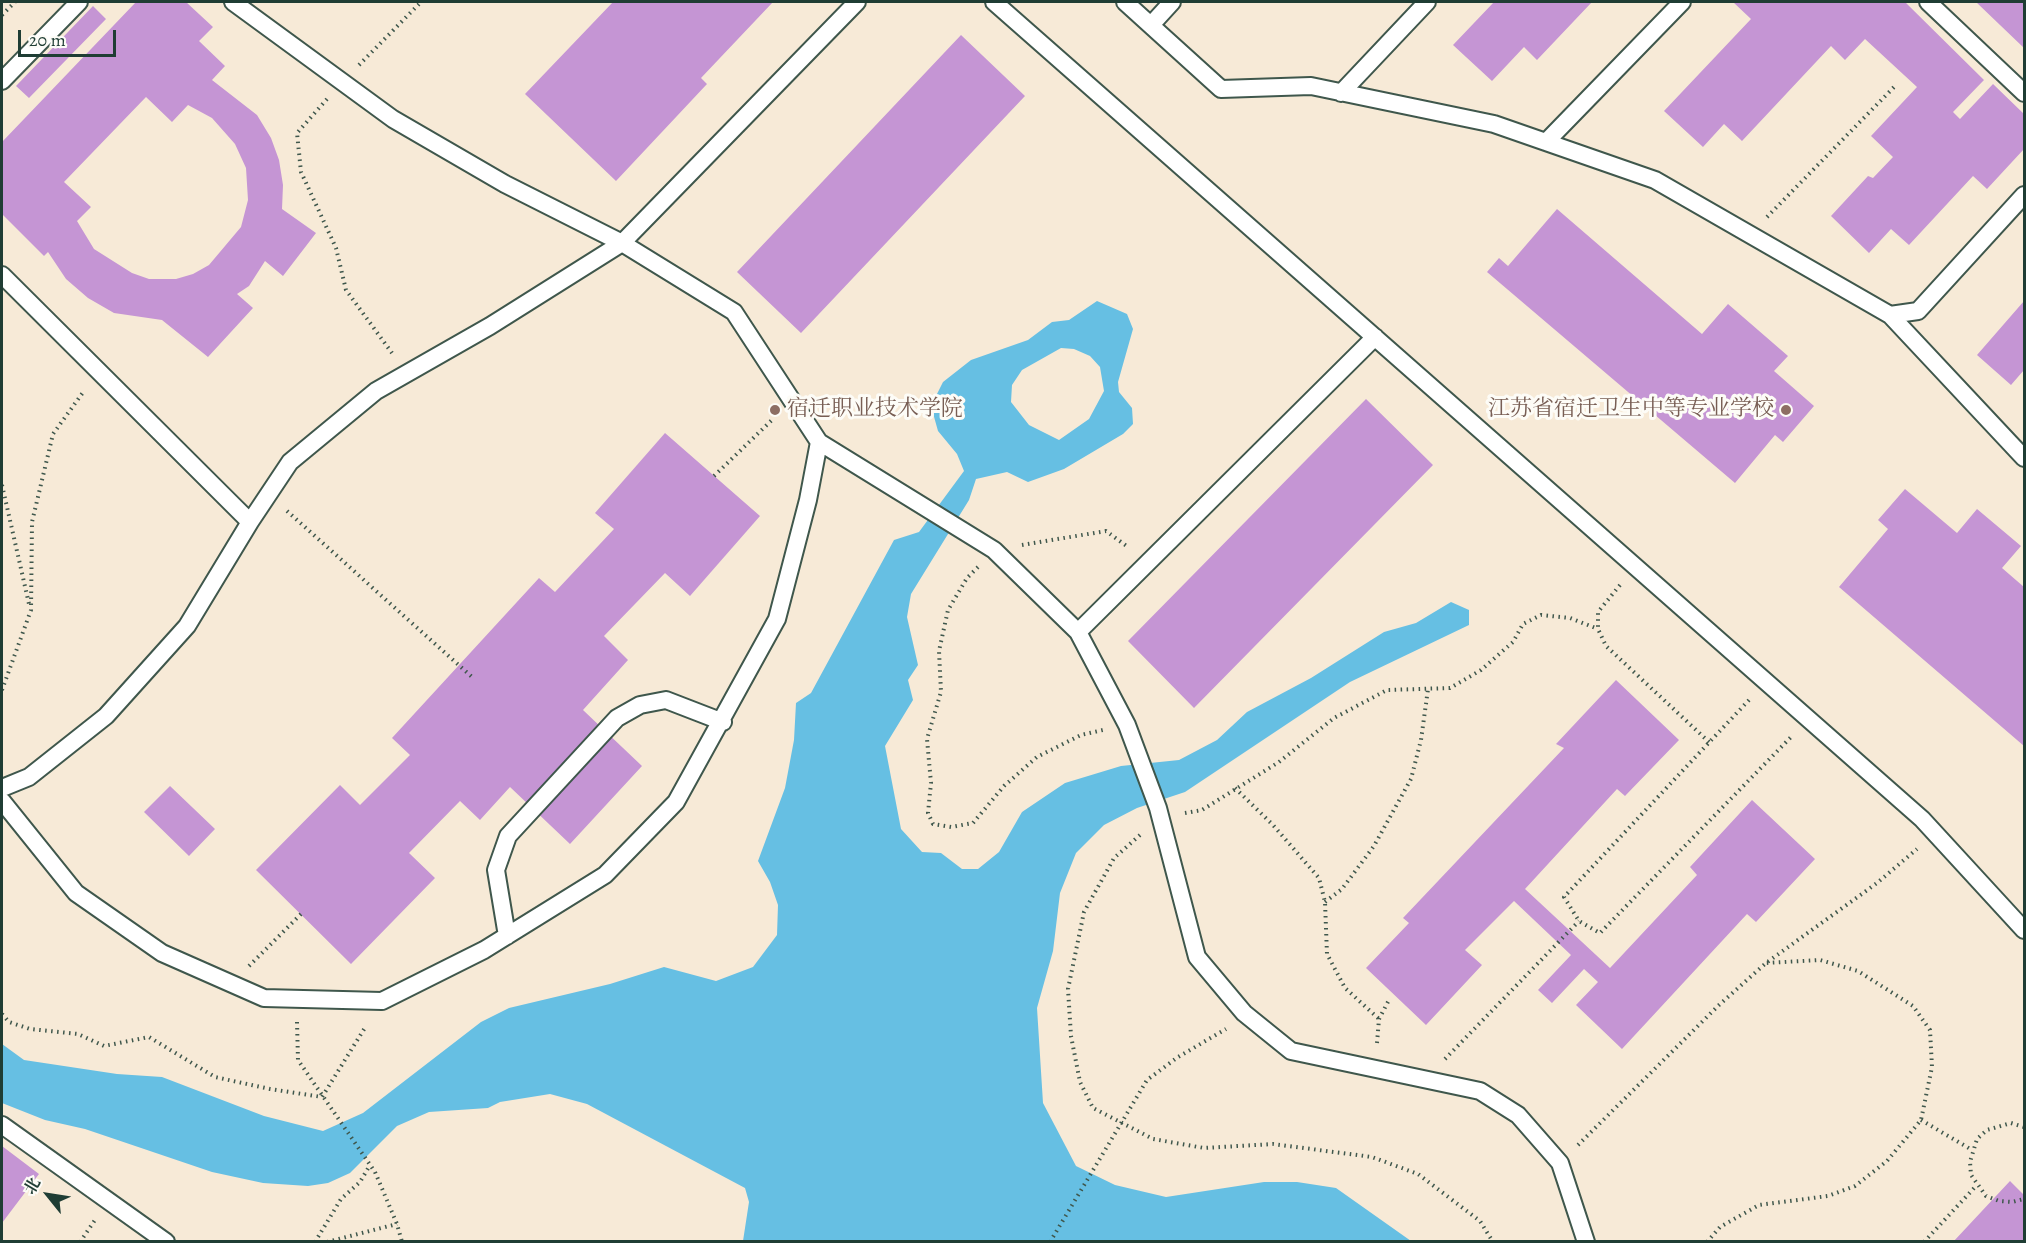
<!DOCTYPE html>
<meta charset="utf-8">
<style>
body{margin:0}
#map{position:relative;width:2026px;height:1243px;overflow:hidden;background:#f7ead7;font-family:Alegreya,"Noto Serif SC",serif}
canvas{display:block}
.frame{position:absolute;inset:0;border:3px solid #1f3d34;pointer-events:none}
.north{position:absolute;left:18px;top:1165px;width:60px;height:60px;-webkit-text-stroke:4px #fdfcf7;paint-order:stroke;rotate:300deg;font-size:16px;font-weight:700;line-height:24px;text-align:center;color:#1f3d34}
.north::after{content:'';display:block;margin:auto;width:21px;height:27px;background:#1f3d34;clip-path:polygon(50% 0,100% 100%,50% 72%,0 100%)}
.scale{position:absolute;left:18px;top:30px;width:98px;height:27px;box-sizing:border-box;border:3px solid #1f3d34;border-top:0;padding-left:8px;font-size:18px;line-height:21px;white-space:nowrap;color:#1f3d34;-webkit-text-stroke:4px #fdfcf7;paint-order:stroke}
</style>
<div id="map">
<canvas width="2026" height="1243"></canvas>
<div class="frame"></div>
<div class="north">北</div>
<div class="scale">20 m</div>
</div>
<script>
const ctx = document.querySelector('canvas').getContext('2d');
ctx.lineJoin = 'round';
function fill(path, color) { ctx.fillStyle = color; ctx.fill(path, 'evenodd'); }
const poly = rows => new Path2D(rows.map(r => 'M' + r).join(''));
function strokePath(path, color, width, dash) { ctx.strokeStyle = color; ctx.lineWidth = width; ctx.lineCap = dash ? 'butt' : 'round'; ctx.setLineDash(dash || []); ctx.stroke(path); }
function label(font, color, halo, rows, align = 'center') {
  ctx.font = font + ' Alegreya,"Noto Serif SC",serif'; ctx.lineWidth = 6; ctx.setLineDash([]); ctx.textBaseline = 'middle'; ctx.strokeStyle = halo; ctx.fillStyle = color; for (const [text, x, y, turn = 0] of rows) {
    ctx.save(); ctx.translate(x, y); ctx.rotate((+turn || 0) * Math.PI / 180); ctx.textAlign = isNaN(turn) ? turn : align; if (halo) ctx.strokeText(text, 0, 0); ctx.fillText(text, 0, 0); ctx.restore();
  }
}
const water = poly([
 [1097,301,1127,314,1133,329,1118,382,1119,392,1132,408,1133,424,1123,434,1064,469,1028,482,1007,472,976,479,969,500,911,594,907,617,918,665,908,680,913,700,885,746,901,829,922,852,941,853,962,869,978,869,999,852,1022,812,1065,783,1121,766,1179,760,1217,740,1247,712,1311,678,1384,632,1416,623,1451,602,1469,610,1469,625,1350,682,1185,792,1137,808,1104,825,1076,853,1060,893,1053,951,1037,1008,1043,1103,1076,1166,1115,1185,1166,1197,1264,1182,1297,1182,1336,1188,1411,1241,743,1241,749,1202,745,1188,587,1104,550,1094,500,1102,488,1108,429,1112,397,1126,350,1173,328,1183,308,1186,263,1183,212,1172,85,1129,45,1120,2,1103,2,1044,24,1060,117,1074,162,1077,264,1116,323,1131,363,1113,481,1022,509,1008,610,984,664,967,716,981,753,967,777,935,778,905,770,882,758,861,785,788,794,740,796,703,811,693,894,540,919,532,964,471,957,454,938,431,931,406,943,382,971,360,1028,340,1052,322,1069,320],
 [1061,348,1074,349,1090,356,1100,367,1104,391,1089,419,1059,440,1029,425,1011,402,1012,385,1022,370]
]);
const building = poly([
 [136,2,186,2,213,27,199,41,225,66,212,80,257,115,271,138,279,160,283,185,282,209,316,233,283,276,265,261,249,286,237,294,253,308,208,357,162,320,114,313,88,298,66,279,48,252,44,256,2,214,2,142],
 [146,97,172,122,188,105,212,118,235,144,246,168,248,200,241,227,209,265,193,274,176,279,149,279,132,273,94,249,77,221,91,207,64,182],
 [613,2,773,2,701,78,707,84,616,181,525,94],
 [1494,2,1592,2,1537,60,1524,47,1492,81,1453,45],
 [1733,2,1905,2,1984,80,1953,112,1960,119,1993,84,2024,114,2024,149,1987,189,1973,176,1909,245,1891,229,1869,253,1831,216,1868,176,1873,178,1893,157,1871,136,1917,87,1865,39,1845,60,1831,46,1742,141,1724,124,1703,147,1664,111,1751,19],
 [1976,2,2024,2,2024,48],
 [93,6,106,19,29,98,16,86],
 [961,35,1025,96,801,333,737,272],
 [1557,209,1702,334,1728,304,1788,356,1774,371,1814,406,1783,442,1775,435,1735,483,1487,272,1499,258,1508,266],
 [2024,301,2024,370,2011,385,1977,355],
 [1366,399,1433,465,1194,708,1128,641],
 [665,433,760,516,690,596,665,573,604,636,628,660,583,710,642,766,570,844,510,787,480,820,460,801,409,853,435,878,351,964,256,870,340,785,360,805,410,755,392,738,539,578,555,592,614,529,595,513],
 [1905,489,1957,533,1977,509,2021,546,2002,568,2024,587,2024,746,1839,587,1888,529,1878,520],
 [1616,680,1679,740,1625,796,1617,789,1525,889,1610,968,1697,875,1690,867,1752,800,1815,859,1756,922,1747,914,1622,1049,1576,1005,1598,982,1584,969,1552,1003,1538,990,1571,955,1514,901,1465,950,1482,965,1426,1025,1366,968,1409,923,1403,918,1564,748,1556,744],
 [170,786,215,829,189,856,144,812],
 [2,1146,39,1174,2,1223],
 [2010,1181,2024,1195,2024,1242,1953,1242]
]);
const path = poly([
 [2,15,15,2],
 [359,65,421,2],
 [327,99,297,133,301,172,336,248,346,290,392,353],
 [1767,217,1896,85],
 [714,476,774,418],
 [2,485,29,604],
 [287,511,472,677],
 [1022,545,1106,531,1128,547],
 [978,567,967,578,948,610,939,651,941,692,927,739,931,783,928,813,933,824,951,827,973,823,1004,786,1037,757,1081,735,1103,730],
 [1620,585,1598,612,1598,629,1606,646,1709,742],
 [2,690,31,610,32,522,53,434,84,391],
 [1749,700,1564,897,1579,921,1600,933,1792,736],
 [1235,788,1273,825,1319,878,1325,902,1327,954,1345,988,1379,1019],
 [1185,813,1202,810,1279,762,1334,718,1387,690,1450,688,1481,670,1513,642,1523,624,1541,615,1570,618,1598,629],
 [1140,835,1114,858,1084,912,1068,989,1071,1036,1080,1082,1093,1108,1153,1139,1204,1148,1273,1144,1372,1157,1418,1174,1480,1221,1493,1242],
 [1325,902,1342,889,1374,846,1411,779,1421,740,1428,689],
 [249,966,302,913],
 [2,1014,9,1022,30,1029,78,1034,104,1046,149,1037,215,1077,270,1089,322,1097,366,1026],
 [297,1022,298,1060,375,1172,397,1224,402,1242],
 [1377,1043,1379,1019,1390,998],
 [1445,1059,1579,921],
 [1921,1120,1972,1150],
 [2024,1127,2011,1123,1987,1130,1977,1139,1970,1162,1971,1175,1986,1196,1999,1201,2012,1202,2024,1199],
 [1578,1145,1719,1005,1766,963,1877,883,1917,849],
 [80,1242,95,1220],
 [315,1242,341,1199,360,1182,370,1165],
 [327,1242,397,1224],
 [1050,1242,1147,1080,1178,1057,1226,1029],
 [1707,1242,1720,1227,1759,1205,1828,1196,1855,1186,1887,1161,1921,1120,1932,1067,1930,1030,1913,1006,1858,971,1820,960,1766,963],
 [1924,1242,1976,1186]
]);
const lane = poly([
 [233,2,393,119,505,184,622,243,734,312,819,442,994,550,1078,632,1127,725,1158,808,1197,957,1244,1013,1291,1051,1480,1091,1518,1115,1560,1163,1586,1242],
 [994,2,1922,819,2024,930],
 [1125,2,1221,89,1311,86,1494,124,1655,180,1890,315,1918,311,2024,195],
 [1928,2,2024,93],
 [1151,25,1172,2],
 [2,81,79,2],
 [1341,93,1427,2],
 [1546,142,1682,2],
 [2,275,250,522],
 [1890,315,2024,458],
 [1078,632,1375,337],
 [2,788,29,777,106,716,187,626,250,522,290,462,376,391,490,326,622,243,857,2],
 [2,801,76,893,162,953,264,998,382,1001,484,950,605,875,676,802,777,619,808,500,819,442],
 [507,936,496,870,508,836,617,718,640,705,666,700,723,722],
 [2,1125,166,1242]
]);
const markers = [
 [775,410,6,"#8d6e63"],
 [1786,410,6,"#8d6e63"]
];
const educationNames = [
 ["宿迁职业技术学院",787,410],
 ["江苏省宿迁卫生中等专业学校",1774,410,"right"]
];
fill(water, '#66bfe3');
fill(building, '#c595d4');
strokePath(lane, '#3f574c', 20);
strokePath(path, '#3f574c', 4, [1.5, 4.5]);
strokePath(lane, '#fff', 16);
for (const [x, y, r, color] of markers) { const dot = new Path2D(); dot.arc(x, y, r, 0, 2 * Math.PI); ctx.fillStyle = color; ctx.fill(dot); strokePath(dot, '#fdfcf7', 2); }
label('22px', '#785e54', '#fdfcf7', educationNames, 'left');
</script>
